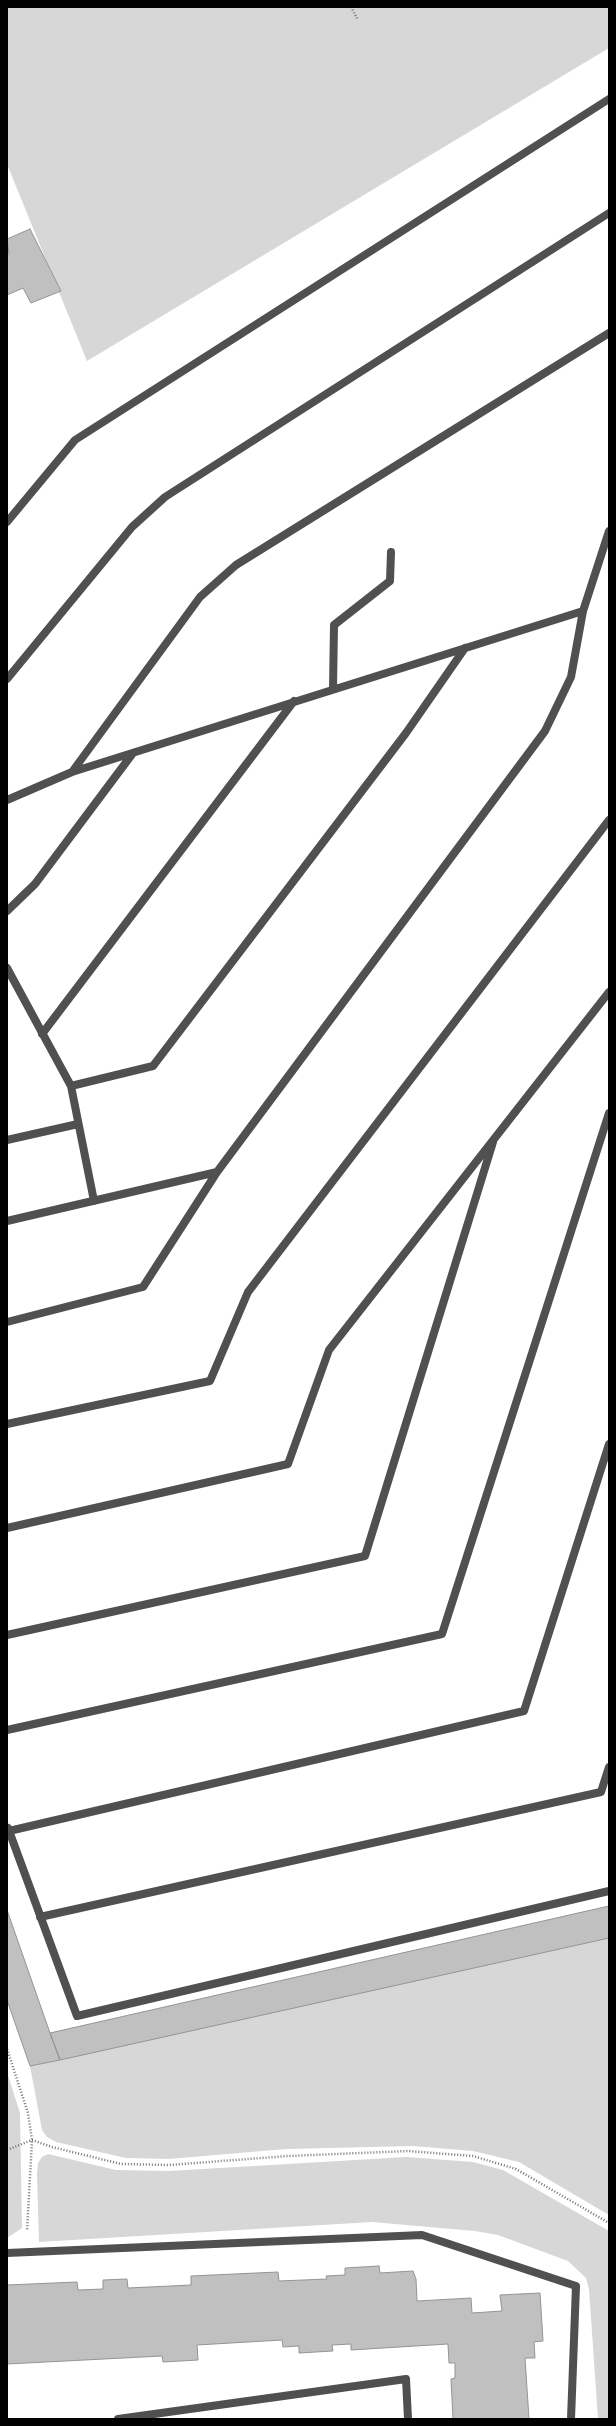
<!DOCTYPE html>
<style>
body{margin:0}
#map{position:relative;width:616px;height:2426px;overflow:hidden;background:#fff;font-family:"Roboto Condensed",sans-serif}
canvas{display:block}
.frame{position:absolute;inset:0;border:8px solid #000;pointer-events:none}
</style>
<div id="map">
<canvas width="616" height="2426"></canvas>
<div class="frame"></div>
</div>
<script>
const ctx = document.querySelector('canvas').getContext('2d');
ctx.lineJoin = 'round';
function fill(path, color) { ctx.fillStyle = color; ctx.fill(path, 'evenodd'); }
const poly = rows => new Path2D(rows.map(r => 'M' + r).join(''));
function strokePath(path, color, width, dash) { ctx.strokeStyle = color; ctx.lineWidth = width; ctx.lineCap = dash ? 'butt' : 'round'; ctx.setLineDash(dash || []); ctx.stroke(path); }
const green = poly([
 [7,7,609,7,609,48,87,361,7,164],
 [609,1938,609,2215,519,2162,473,2151,413,2146,286,2149,169,2159,126,2158,56,2142,47,2137,42,2130,30,2066],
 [7,2072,20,2113,22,2228,7,2238],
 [48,2154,116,2170,169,2171,406,2157,473,2162,503,2170,609,2231,609,2419,598,2419,589,2289,586,2278,568,2261,498,2235,475,2231,372,2222,39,2242,37,2174,38,2163,42,2157]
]);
const building = poly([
 [30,229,61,291,31,303,23,288,7,295,7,255,9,254,7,239,30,229],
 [609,1906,609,1938,60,2060,50,2033,609,1906],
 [7,1910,50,2033,60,2060,30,2066,7,2000,7,1910],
 [379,2266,380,2273,413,2271,416,2279,417,2301,471,2298,472,2313,502,2311,500,2295,540,2293,543,2341,534,2342,535,2358,525,2358,529,2419,453,2419,451,2379,455,2378,455,2363,449,2363,448,2344,351,2350,351,2344,332,2345,333,2351,299,2353,299,2346,283,2347,282,2340,197,2345,198,2360,163,2362,162,2356,7,2364,7,2285,77,2282,78,2290,103,2289,103,2280,127,2279,128,2288,191,2285,191,2276,278,2272,279,2281,327,2279,326,2276,345,2275,345,2268,379,2266]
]);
const path = poly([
 [351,7,358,20],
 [7,2049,28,2113,32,2140,27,2231],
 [7,2150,32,2140,52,2147,121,2164,169,2165,288,2156,408,2151,473,2156,516,2169,609,2223]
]);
const lane = poly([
 [7,522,75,440,609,99],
 [7,679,132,527,165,497,609,213],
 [333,689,334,625,390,581,391,552],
 [72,772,200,597,236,565,609,333],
 [7,800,72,772,583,611,609,531],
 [7,911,35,884,133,753],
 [7,968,71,1086,153,1066,406,733,465,648],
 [42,1034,294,701],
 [71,1086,94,1201],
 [7,1140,78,1124],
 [7,1221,217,1172,545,731,571,677,583,611],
 [7,1322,143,1287,217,1172],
 [7,1424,210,1381,248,1292,609,820],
 [7,1528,288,1464,329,1350,609,992],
 [7,1635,365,1556,493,1142],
 [7,1730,442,1634,609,1113],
 [8,1828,77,2016,609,1891],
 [9,1831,524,1711,609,1444],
 [40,1917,601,1792,609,1767],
 [7,2253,422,2235,576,2286,571,2419],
 [118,2419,406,2379,408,2419]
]);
fill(green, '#d7d7d7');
fill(building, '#c0c0c0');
strokePath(building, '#949494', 1);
strokePath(path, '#727272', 2.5, [1, 2]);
strokePath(lane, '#505050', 8);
</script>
